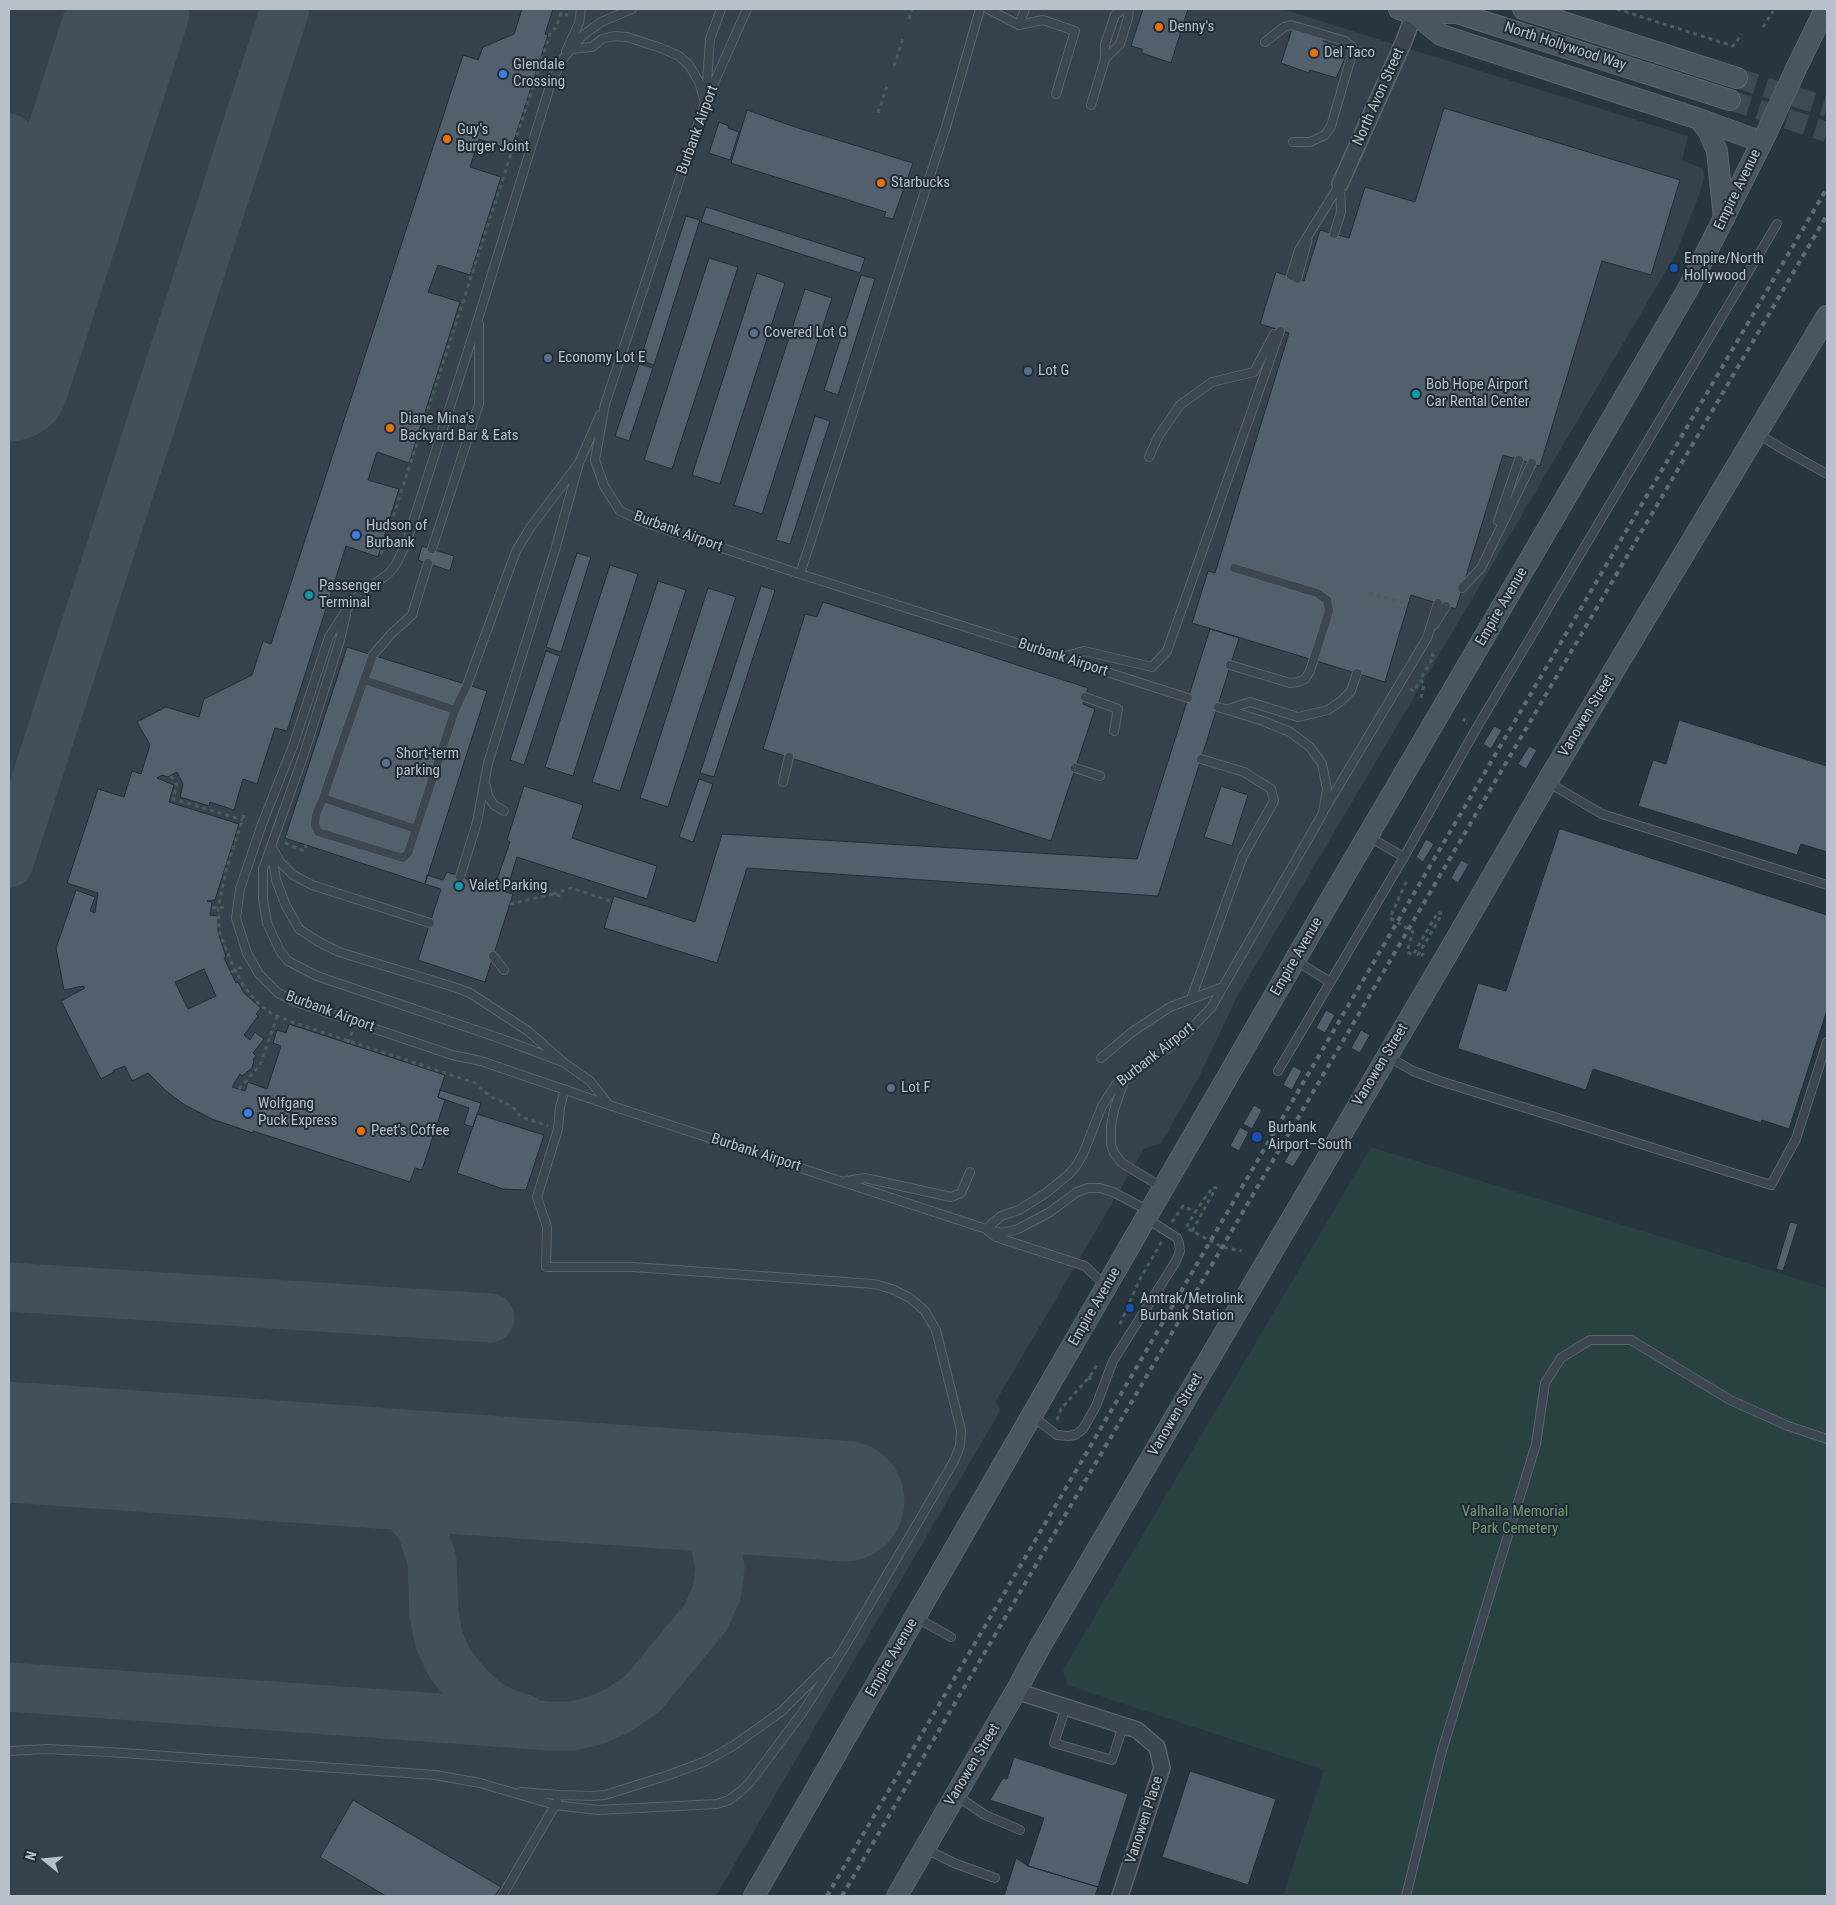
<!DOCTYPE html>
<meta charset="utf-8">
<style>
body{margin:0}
#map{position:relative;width:1836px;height:1905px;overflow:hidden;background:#273540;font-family:"Roboto Condensed",sans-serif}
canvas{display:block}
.frame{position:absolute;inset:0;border:10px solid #b8c1ca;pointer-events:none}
.north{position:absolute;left:20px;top:1835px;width:50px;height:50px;-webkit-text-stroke:4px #202b35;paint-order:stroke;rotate:287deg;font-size:14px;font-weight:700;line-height:20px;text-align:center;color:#b8c1ca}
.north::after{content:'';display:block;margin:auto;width:18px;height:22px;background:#b8c1ca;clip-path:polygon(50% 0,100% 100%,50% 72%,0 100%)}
</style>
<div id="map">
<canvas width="1836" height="1905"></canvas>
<div class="frame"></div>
<div class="north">N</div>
</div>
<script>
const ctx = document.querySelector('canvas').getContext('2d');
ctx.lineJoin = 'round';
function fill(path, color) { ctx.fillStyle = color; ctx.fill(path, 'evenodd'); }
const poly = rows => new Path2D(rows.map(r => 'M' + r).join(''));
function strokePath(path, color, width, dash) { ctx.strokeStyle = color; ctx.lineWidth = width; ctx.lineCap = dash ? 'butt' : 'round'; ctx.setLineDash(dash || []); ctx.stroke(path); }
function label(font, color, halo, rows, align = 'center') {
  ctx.font = font + ' "Roboto Condensed",sans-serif'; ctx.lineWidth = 4; ctx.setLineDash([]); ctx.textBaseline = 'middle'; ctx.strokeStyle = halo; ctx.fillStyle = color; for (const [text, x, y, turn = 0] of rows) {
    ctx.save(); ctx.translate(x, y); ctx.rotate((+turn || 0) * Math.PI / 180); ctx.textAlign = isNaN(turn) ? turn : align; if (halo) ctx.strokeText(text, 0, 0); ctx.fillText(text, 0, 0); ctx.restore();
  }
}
const airport = poly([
 [9,9,1282,9,1688,136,1682,160,1703,169,1704,178,1699,195,1676,254,1238,995,1198,1079,1161,1143,1144,1149,996,1401,1000,1411,716,1896,9,1896]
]);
const green = poly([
 [1371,1147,1827,1288,1827,1896,1283,1896,1324,1770,1067,1685,1063,1670]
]);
const taxiway = poly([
 [9,138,24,168,35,210,39,263,30,316],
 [9,863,285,9],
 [9,1287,490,1318],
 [333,1464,375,1481,391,1491,421,1527,432,1560,434,1614,439,1640,450,1664,469,1687,489,1705,508,1714,524,1719],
 [9,1687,550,1726,572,1726,594,1721,619,1710,643,1693,706,1617,717,1592,720,1567,713,1535,694,1510,654,1486]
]);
const runway = poly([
 [9,381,129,9],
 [9,1442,844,1501]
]);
const building = poly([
 [522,9,553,9,545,34,548,35,511,150,479,139,470,167,501,177,470,275,438,265,428,292,460,302,409,463,377,452,373,464,368,480,399,489,378,557,346,546,287,731,275,728,257,784,243,779,234,810,210,802,209,806,180,797,183,784,177,772,168,777,162,775,157,778,174,785,169,802,239,824,215,900,207,901,212,902,210,915,218,916,218,932,226,957,224,958,236,983,238,982,244,993,261,1008,256,1014,258,1016,244,1035,250,1040,255,1032,264,1039,253,1053,256,1056,253,1060,254,1061,252,1068,242,1076,240,1074,232,1087,245,1091,248,1082,267,1089,281,1046,273,1043,277,1030,286,1033,289,1024,445,1075,438,1097,445,1100,422,1170,415,1168,410,1182,253,1131,253,1133,212,1119,185,1105,166,1091,148,1073,132,1081,125,1066,114,1070,114,1072,101,1079,61,1001,85,988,83,986,64,990,56,948,76,890,95,897,90,911,95,913,98,893,67,883,98,789,124,797,132,771,141,774,150,745,137,722,166,707,199,717,204,699,252,675,263,641,271,644,463,55,478,60,483,47,514,34,522,9],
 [1143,9,1188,9,1171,63,1142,53,1142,49,1131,46,1143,9],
 [1292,29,1313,36,1313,33,1324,38,1323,41,1345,49,1342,57,1345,58,1336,78,1310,70,1309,73,1281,63,1292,29],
 [1444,108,1680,180,1651,275,1602,261,1540,466,1503,455,1456,609,1411,595,1385,682,1192,623,1208,571,1215,573,1289,333,1260,324,1276,272,1304,281,1320,230,1349,238,1365,187,1415,202,1444,108],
 [747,110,798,128,913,163,893,219,884,217,886,212,731,163,747,110],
 [719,122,729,126,728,128,739,132,730,160,709,153,719,122],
 [706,207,865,258,860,273,701,222,706,207],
 [686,216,700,220,654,365,640,360,686,216],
 [709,258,738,267,672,469,644,460,709,258],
 [757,273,785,283,720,484,692,475,757,273],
 [861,275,875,279,838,395,824,390,861,275],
 [805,289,832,298,762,514,734,505,805,289],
 [639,364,653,368,629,441,615,436,639,364],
 [815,416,830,421,790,544,776,540,815,416],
 [422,546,454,556,450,571,418,560,422,546],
 [577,553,591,557,561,652,546,647,577,553],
 [610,565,638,574,573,776,545,767,610,565],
 [658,581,686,590,620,791,592,782,658,581],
 [761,586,775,590,714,777,700,773,761,586],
 [708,588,736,597,668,807,640,798,708,588],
 [823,602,1088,688,1083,704,1095,709,1051,841,763,749,805,614,817,617,823,602],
 [1210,629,1239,638,1158,896,747,868,717,963,604,928,614,896,695,922,722,834,1137,859,1210,629],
 [347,647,487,691,425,884,285,838,347,647],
 [546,651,560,656,524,765,510,760,546,651],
 [1679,720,1827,766,1827,852,1801,844,1797,855,1638,806,1653,760,1666,764,1679,720],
 [1494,726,1502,730,1491,749,1483,744,1494,726],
 [1529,746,1537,750,1526,769,1518,764,1529,746],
 [699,779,713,784,693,842,679,837,699,779],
 [524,786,583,805,572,838,657,866,647,899,517,857,506,892,513,894,485,982,418,960,441,889,425,884,427,875,443,880,447,872,494,888,510,842,507,840,524,786],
 [1221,786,1248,795,1232,846,1204,837,1221,786],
 [1561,829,1827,915,1827,1010,1789,1129,1762,1120,1761,1123,1593,1069,1586,1090,1459,1049,1458,1047,1478,983,1506,991,1559,830,1561,829],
 [1426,839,1434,844,1423,862,1416,857,1426,839],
 [1461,860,1469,864,1458,883,1451,878,1461,860],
 [204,969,216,996,188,1009,175,982,204,969],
 [1326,1010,1335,1015,1325,1033,1316,1028,1326,1010],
 [1361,1030,1370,1035,1360,1053,1351,1048,1361,1030],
 [1293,1066,1302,1071,1292,1090,1283,1085,1293,1066],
 [440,1090,481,1103,473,1127,464,1124,469,1108,438,1097,440,1090],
 [1254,1105,1262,1110,1252,1129,1243,1124,1254,1105],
 [477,1114,544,1135,526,1190,503,1189,457,1173,477,1114],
 [1240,1127,1249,1132,1239,1151,1230,1146,1240,1127],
 [1295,1144,1304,1149,1293,1167,1284,1162,1295,1144],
 [1790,1222,1798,1224,1783,1271,1776,1269,1790,1222],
 [1014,1757,1128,1794,1098,1887,1028,1866,1044,1818,990,1800,1003,1778,1007,1779,1014,1757],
 [1190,1771,1276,1799,1248,1885,1162,1857,1190,1771],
 [353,1800,501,1887,495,1896,386,1896,320,1857,353,1800],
 [1016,1858,1028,1866,1098,1887,1095,1896,1004,1896,1016,1858]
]);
const secondaryTunnel = poly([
 [1737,78,1827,107],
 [1730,100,1827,132]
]);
const path = poly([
 [1617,9,1733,46,1742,34],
 [909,19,912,9],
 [1763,27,1773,11],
 [894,66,903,38],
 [878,113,887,86],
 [381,554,551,31,556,28,561,13,568,15],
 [1369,593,1404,603],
 [1410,689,1414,691,1420,680],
 [1421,698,1424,683,1420,680,1434,656,1431,654],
 [1465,718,1463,722,1467,724],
 [171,776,177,785,173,799,243,820],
 [244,815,227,867,218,908,220,934,233,966,244,987,260,1005,272,1014,292,1022,475,1083,491,1097,512,1106,521,1117,548,1126],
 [285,843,304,851,306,845],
 [1406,882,1390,918,1413,932,1407,952,1413,955,1438,912,1442,914,1418,955,1421,957,1426,950],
 [553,894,571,888,613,902],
 [510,904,553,894,564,897],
 [212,908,227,907],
 [231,972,242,967],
 [348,1043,352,1032],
 [239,1089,260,1065,277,1017],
 [1172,1222,1183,1206,1195,1212,1213,1187,1216,1188,1192,1231,1222,1247,1242,1251],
 [1192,1231,1186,1228,1195,1212],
 [1120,1324,1140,1279,1162,1241],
 [1090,1376,1090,1384],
 [1057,1420,1061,1409,1090,1376,1097,1365]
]);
const lane = poly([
 [632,9,601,22,582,36,562,60,550,86,479,316,406,544,395,566,388,574,353,600,329,637,293,746,262,824,240,889,236,918,247,953,259,974,278,993,296,1002,452,1055,481,1061,609,1105,986,1229,1002,1233,1018,1229,1050,1212,1077,1192,1088,1188,1100,1188,1113,1192,1149,1211],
 [747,9,705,103,605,404,595,460,604,486,620,511,644,522,800,574,1188,698],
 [988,9,1019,25,1043,20,1075,31,1056,94],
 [1019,25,1025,9],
 [1265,42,1284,27,1291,25,1345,41,1352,47,1352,54,1331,126,1325,135,1310,142,1293,142],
 [571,49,592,47,602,39,614,36,627,37,661,48,679,56,689,65,699,82,705,103],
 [566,51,579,23,581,9],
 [1105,59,1120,44,1128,18,1129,9],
 [706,96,710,39,721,9],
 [1091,105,1105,59,1105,44,1115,15,1123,9],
 [1334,234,1341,212,1340,184],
 [1291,276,1299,250,1340,184],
 [1297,279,1307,242],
 [1758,434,1784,450,1827,474],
 [1149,457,1158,437,1180,405,1212,382,1254,372,1274,334],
 [1498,521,1519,460],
 [432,549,479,404,479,324],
 [800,574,946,127,980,9],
 [1462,588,1481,568,1532,463],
 [346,614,340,640,304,754,263,869,263,899,267,923,280,951,288,961,317,976,499,1038,563,1062],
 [1434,625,1446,606],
 [1062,657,1084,651,1152,667,1167,651,1280,331],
 [1230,665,1290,683,1298,682,1305,679,1310,671,1329,611,1327,600,1317,593,1234,568],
 [364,680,455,710,416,829,323,798,364,680,373,655,391,634,412,615,428,563],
 [1085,697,1118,709,1114,731],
 [1228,709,1250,702,1298,717,1328,710,1341,701,1351,691,1357,673],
 [455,710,467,685,516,551,530,528,579,463,600,415],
 [1075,768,1100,776],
 [783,782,789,757],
 [1549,783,1602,814,1827,885],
 [486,786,488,796,494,805,504,811],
 [323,798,316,815,315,825,318,832,403,858,408,853,416,829],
 [1325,809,1427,638,1438,603],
 [1369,837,1404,857],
 [271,847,276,880,286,906,299,929,319,942,339,952,457,988,470,993,528,1031,563,1062,590,1081,609,1105],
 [273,849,280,862,293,875,312,885,430,923],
 [460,877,477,822,488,763,555,550,579,463],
 [493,956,504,970],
 [1295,960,1330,982],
 [1191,999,1243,856,1274,801,1271,789,1244,772,1201,759],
 [1389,1057,1413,1071,1440,1081,1771,1185,1796,1139,1827,1042],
 [1101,1058,1132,1032,1170,1007,1223,987],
 [1278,1071,1404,857,1476,729,1777,224],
 [1125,1078,1114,1110,1111,1126,1111,1144,1114,1153,1122,1163,1163,1188],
 [846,1181,865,1178,951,1197,961,1193,970,1172],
 [986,1229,1001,1216,1019,1210,1046,1193,1068,1175,1076,1166,1083,1154,1102,1106,1117,1083,1181,1039,1211,1008,1323,813,1327,789,1322,764,1310,747,1290,732,1263,721,1218,707],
 [987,1230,996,1237,1085,1266,1106,1286],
 [1032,1416,1057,1435,1068,1436,1075,1435,1083,1429,1096,1406,1113,1361,1176,1261,1180,1251,1179,1243,1177,1238,1146,1218],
 [915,1617,951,1637],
 [1066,1707,1054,1743,1112,1760,1123,1726],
 [9,1751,47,1749,109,1752,435,1775,480,1783,555,1805,598,1810,717,1804,729,1800,741,1791,751,1781,802,1713,844,1648,954,1461,960,1446,961,1430,936,1330,925,1311,910,1298,892,1289,874,1284,633,1267,546,1267,547,1227,537,1197,558,1129,560,1107,565,1089],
 [521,1792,559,1795,592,1796,605,1795,669,1775,706,1761,733,1746,782,1711,831,1662],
 [957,1796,985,1815,1020,1830],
 [926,1849,954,1863,995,1878],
 [502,1896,557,1802],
 [1406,1896,1441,1754,1536,1444,1545,1383,1561,1358,1590,1340,1631,1340,1730,1400,1788,1426,1827,1439]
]);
const street = poly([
 [1340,184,1404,41,1416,9],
 [1016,1691,1137,1730,1157,1747,1162,1768,1120,1896]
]);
const secondary = poly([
 [1399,9,1414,13,1457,13,1730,100],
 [1523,9,1737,78],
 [1414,13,1441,35,1699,119,1762,142],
 [1795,71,1825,9],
 [1699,119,1708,130,1717,151,1724,219],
 [754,1896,1295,960,1688,289,1765,136],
 [897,1896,1016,1691,1041,1645,1448,953,1547,782,1827,316]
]);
const rail = poly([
 [827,1896,1827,188],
 [842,1896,1827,215]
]);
const secondaryBridge = poly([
 [1765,136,1795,71]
]);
const markers = [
 [1159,27,5,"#e8710a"],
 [1314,53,5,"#e8710a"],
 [503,74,5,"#3f7fe0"],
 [447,139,5,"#e8710a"],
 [881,183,5,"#e8710a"],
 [1674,268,5,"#1a4fb4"],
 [754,333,5,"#5c6f8a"],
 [548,358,5,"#5c6f8a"],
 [1028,371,5,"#5c6f8a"],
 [1416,394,5,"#0f9aa8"],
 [390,428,5,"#e8710a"],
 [356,535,5,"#3f7fe0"],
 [309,595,5,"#0f9aa8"],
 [386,763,5,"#5c6f8a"],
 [459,886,5,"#0f9aa8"],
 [891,1088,5,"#5c6f8a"],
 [248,1113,5,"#3f7fe0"],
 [361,1131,5,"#e8710a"],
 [1257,1137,6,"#1a4fb4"],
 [1130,1308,5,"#1a4fb4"]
];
const poiNames = [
 ["Denny's",1169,27],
 ["Del Taco",1324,53],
 ["Glendale",513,65],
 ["Crossing",513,82],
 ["Guy's",457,130],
 ["Burger Joint",457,147],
 ["Starbucks",891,183],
 ["Empire/North",1684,259],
 ["Hollywood",1684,276],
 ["Covered Lot G",764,333],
 ["Economy Lot E",558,358],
 ["Lot G",1038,371],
 ["Bob Hope Airport",1426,385],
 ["Car Rental Center",1426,402],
 ["Diane Mina's",400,419],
 ["Backyard Bar & Eats",400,436],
 ["Hudson of",366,526],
 ["Burbank",366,543],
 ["Passenger",319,586],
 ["Terminal",319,603],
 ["Short-term",396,754],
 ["parking",396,771],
 ["Valet Parking",469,886],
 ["Lot F",901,1088],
 ["Wolfgang",258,1104],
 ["Puck Express",258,1121],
 ["Burbank",1268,1128],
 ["Airport–South",1268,1145],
 ["Peet's Coffee",371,1131],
 ["Amtrak/Metrolink",1140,1299],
 ["Burbank Station",1140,1316]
];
const streetNames = [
 ["North Hollywood Way",1565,47,18],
 ["North Avon Street",1379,97,-66],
 ["Burbank Airport",698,130,-70],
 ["Empire Avenue",1738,190,-64],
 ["Burbank Airport",678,532,20],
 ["Empire Avenue",1502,607,-60],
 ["Burbank Airport",1063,658,18],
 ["Vanowen Street",1587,716,-59],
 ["Empire Avenue",1297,957,-60],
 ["Burbank Airport",330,1012,20],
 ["Burbank Airport",1156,1055,-38],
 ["Vanowen Street",1381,1065,-59],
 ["Burbank Airport",756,1153,18],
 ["Empire Avenue",1095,1307,-60],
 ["Vanowen Street",1176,1415,-60],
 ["Empire Avenue",892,1658,-60],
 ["Vanowen Street",973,1765,-59],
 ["Vanowen Place",1145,1820,-72]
];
const parkNames = [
 ["Valhalla Memorial",1515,1512],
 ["Park Cemetery",1515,1529]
];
fill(airport, '#35414d');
fill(green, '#294140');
strokePath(taxiway, '#42505b', 49);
strokePath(runway, '#42505b', 121);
fill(building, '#52606d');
strokePath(building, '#222d37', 1);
strokePath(secondaryTunnel, '#3d4a55', 20, [20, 10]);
strokePath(lane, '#59646d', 10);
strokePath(street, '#59646d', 18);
strokePath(secondary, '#59646d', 22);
strokePath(path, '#495e5e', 3, [4, 4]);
strokePath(lane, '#3b4650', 8);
strokePath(street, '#3b4650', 15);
strokePath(secondary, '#495662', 20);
strokePath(rail, '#5d6b76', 4, [5, 5]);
strokePath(secondaryBridge, '#59646d', 22, []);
strokePath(secondaryBridge, '#495662', 20);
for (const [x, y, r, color] of markers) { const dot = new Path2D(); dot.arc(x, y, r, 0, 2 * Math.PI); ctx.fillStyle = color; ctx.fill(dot); strokePath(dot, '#202b35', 2); }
label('15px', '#b8c1ca', '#202b35', poiNames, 'left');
label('15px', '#b8c1ca', '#202b35', streetNames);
label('15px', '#709a74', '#202b35', parkNames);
</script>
